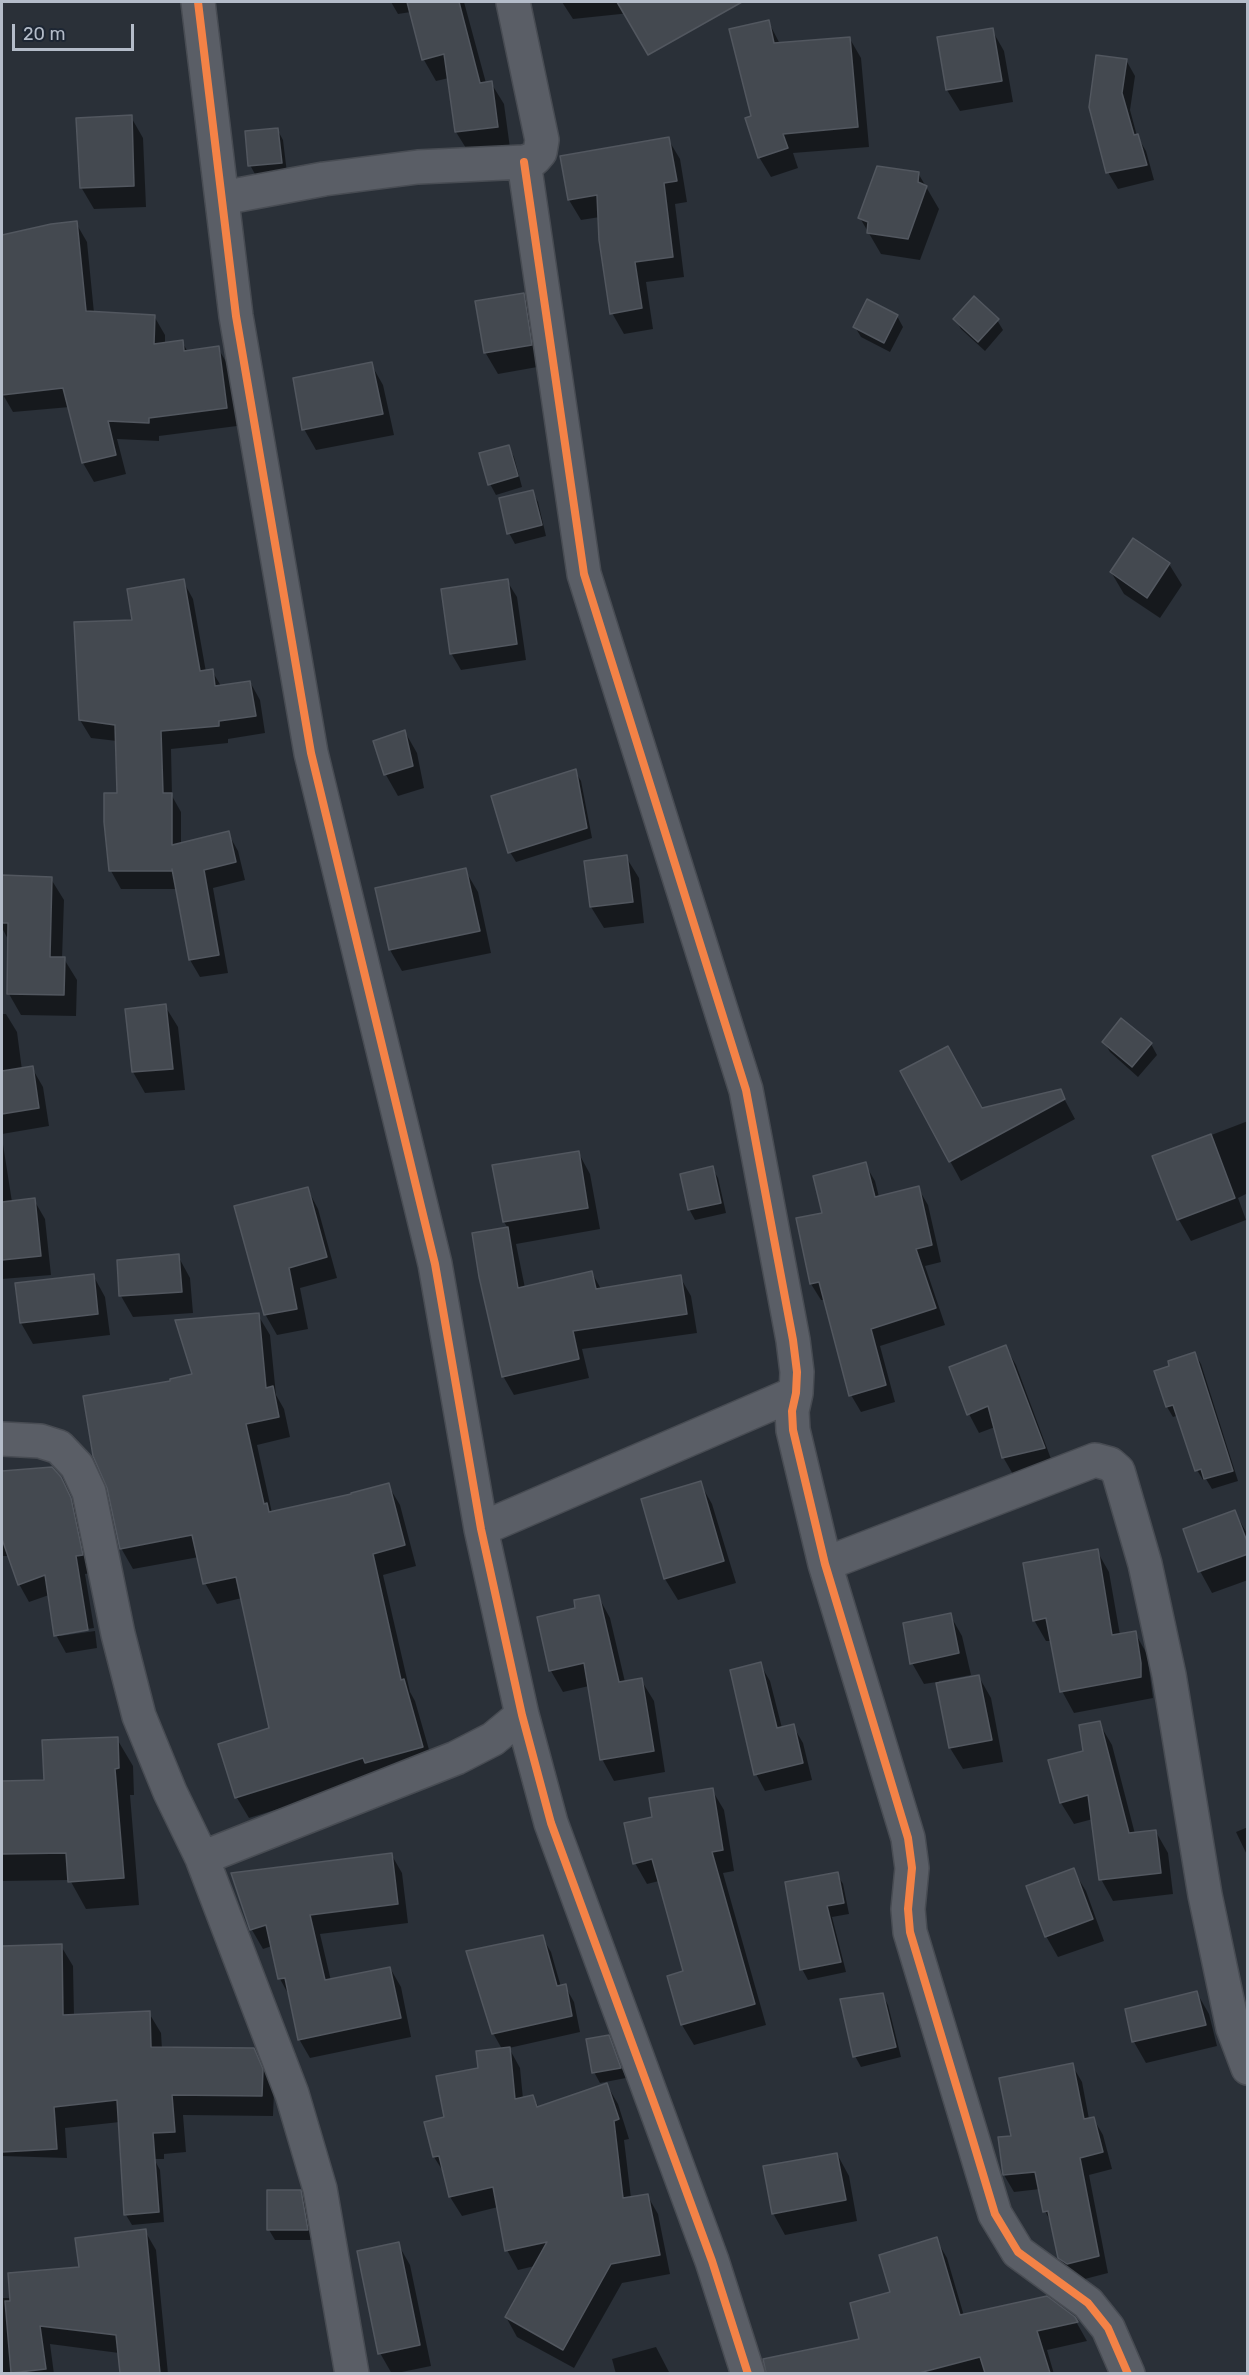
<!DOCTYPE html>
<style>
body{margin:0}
#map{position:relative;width:1249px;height:2375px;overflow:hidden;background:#2a3038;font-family:Rubik,sans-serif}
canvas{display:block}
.frame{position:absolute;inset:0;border:3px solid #b4bcc9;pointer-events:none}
.scale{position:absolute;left:12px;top:24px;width:122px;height:27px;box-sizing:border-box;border:3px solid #b4bcc9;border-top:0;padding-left:8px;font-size:18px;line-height:21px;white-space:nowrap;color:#b4bcc9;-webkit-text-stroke:4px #1d2633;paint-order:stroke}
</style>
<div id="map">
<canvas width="1249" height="2375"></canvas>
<div class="frame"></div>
<div class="scale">20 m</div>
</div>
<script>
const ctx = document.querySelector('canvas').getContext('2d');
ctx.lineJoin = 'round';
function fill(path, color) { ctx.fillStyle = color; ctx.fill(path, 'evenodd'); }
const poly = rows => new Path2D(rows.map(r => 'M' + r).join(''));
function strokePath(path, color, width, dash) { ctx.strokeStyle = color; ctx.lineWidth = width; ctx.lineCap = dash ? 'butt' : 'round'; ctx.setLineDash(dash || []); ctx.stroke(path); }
const shadow = poly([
 [391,2,464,2,486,83,491,83,504,104,510,148,469,153,456,132,449,78,436,81,424,60,411,12,398,14],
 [562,2,657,2,659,10,573,19],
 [768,21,780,44,850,39,861,58,869,147,793,153,798,168,771,177,759,157,753,117],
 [992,30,1004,51,1013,102,960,111,947,90],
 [1126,60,1135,76,1130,110,1137,136,1146,151,1154,180,1118,189,1109,174,1090,106],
 [131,117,143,138,146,207,94,209,81,187],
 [277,129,283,140,287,173,256,176,250,165],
 [668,139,680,159,687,202,675,204,684,277,646,282,653,329,624,334,612,313,600,217,581,220,569,200],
 [918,173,939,209,920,260,881,254,860,218],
 [76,223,87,242,94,313,154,316,165,335,165,344,182,342,188,352,218,348,229,367,237,426,159,436,159,441,117,439,126,474,94,482,83,463,70,407,13,412,2,393,2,237,52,225],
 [523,295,536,316,543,366,498,374,485,352],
 [897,316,903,327,890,352,861,337,855,327],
 [955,319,997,320,1003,330,985,351,961,329],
 [371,364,383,385,394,435,316,450,304,429],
 [508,446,514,457,522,487,496,495,490,484],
 [532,491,538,502,546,536,515,544,509,533],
 [1169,564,1182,585,1160,618,1124,594,1111,572],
 [183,581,193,599,206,672,212,671,221,686,250,682,260,700,265,733,228,739,228,743,171,749,172,796,181,812,181,844,228,833,238,851,245,880,213,888,228,973,200,977,190,960,177,889,121,889,111,871,119,794,117,741,91,738,80,720,133,622],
 [507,581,517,597,526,660,461,670,451,653],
 [405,732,417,753,424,788,398,796,386,775,374,741],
 [575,771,581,781,592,838,516,862,510,852],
 [626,857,639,878,644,923,604,928,591,907],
 [465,870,478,892,491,953,402,971,390,950,377,889],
 [2,876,51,879,64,900,62,959,64,959,77,980,76,1016,21,1015,9,994,9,941,2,928],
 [165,1006,178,1027,185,1090,145,1093,133,1072],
 [2,1014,6,1014,17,1032,22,1070,32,1068,43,1087,49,1126,2,1134],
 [1104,1042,1151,1044,1157,1055,1138,1077,1110,1052],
 [1060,1091,1075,1119,961,1181,950,1161,982,1110],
 [1248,1121,1248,1193,1238,1198,1246,1220,1191,1241,1179,1220,1154,1157],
 [2,1138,12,1202,34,1200,45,1219,51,1275,2,1279],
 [578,1152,590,1174,600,1229,516,1244,525,1288,592,1273,601,1289,680,1277,691,1296,697,1333,582,1349,589,1378,514,1395,503,1376,508,1228,504,1222,494,1166],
 [865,1164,875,1181,879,1197,918,1188,928,1205,941,1262,925,1266,945,1325,880,1346,895,1402,861,1412,851,1395,825,1300,821,1300,811,1284],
 [712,1168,718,1178,726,1213,695,1220,689,1209],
 [307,1188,318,1209,337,1278,300,1288,308,1329,277,1335,265,1314],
 [178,1256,190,1278,193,1313,133,1317,121,1296],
 [93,1275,105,1297,110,1335,33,1344,21,1323],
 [258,1315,270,1335,276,1395,284,1409,290,1437,257,1445,272,1513,353,1495,388,1485,400,1505,416,1566,383,1575,410,1692,415,1701,434,1767,375,1779,249,1818,237,1798,220,1745,271,1729,242,1598,217,1604,205,1583,199,1557,133,1569,121,1548,172,1382,193,1375],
 [1005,1346,1016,1365,1054,1467,1014,1476,1003,1457,995,1427,979,1433,969,1414],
 [1195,1354,1201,1364,1238,1481,1212,1489,1206,1479,1203,1480,1197,1470,1179,1415,1173,1417,1167,1407,1171,1367],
 [51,1468,60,1478,80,1517,92,1573,85,1574,94,1628,60,1633,60,1636,95,1631,97,1648,66,1653,56,1635,49,1595,29,1602,19,1584,9,1556,3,1556,2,1553,2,1472],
 [700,1483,712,1504,736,1583,678,1600,665,1579],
 [1234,1511,1248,1535,1248,1580,1212,1593,1200,1571],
 [1097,1551,1109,1572,1120,1635,1135,1633,1147,1654,1153,1698,1074,1713,1062,1691,1052,1641,1046,1641,1034,1620],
 [598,1596,610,1618,625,1682,641,1680,654,1701,665,1772,614,1781,602,1759,589,1686,563,1692,551,1671,577,1609],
 [950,1615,962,1636,971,1675,939,1681,939,1684,979,1677,991,1698,1003,1762,963,1769,950,1748,937,1682,924,1684,912,1663],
 [760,1664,770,1681,782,1728,793,1726,803,1743,812,1780,765,1791,756,1774],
 [1099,1723,1112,1745,1135,1834,1156,1832,1168,1853,1173,1894,1113,1901,1101,1879,1093,1819,1074,1824,1061,1803,1050,1761,1084,1752],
 [117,1739,133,1766,134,1795,130,1795,139,1905,86,1909,70,1880,2,1881,2,1783,46,1782],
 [712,1790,724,1810,734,1871,723,1873,766,2025,694,2045,682,2025,685,1972,659,1881,647,1884,635,1863,654,1818],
 [1248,1827,1248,1857,1236,1832],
 [391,1854,402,1873,408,1923,320,1934,331,1981,390,1968,401,1987,411,2037,310,2058,299,2039,290,1997,280,1979,272,1946,263,1949,252,1930,233,1874],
 [1073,1870,1086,1891,1104,1941,1058,1957,1046,1936],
 [837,1874,843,1884,849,1914,832,1917,846,1972,808,1980,802,1969],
 [542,1937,551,1952,561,1987,565,1986,574,2002,580,2032,509,2048,520,2068,523,2099,533,2096,539,2108,607,2085,618,2104,629,2139,624,2140,631,2198,647,2195,658,2214,670,2274,622,2283,574,2368,517,2337,506,2317,535,2266,518,2270,507,2250,498,2207,462,2216,450,2197,446,2176,434,2157,426,2123,445,2118,480,2069,502,2049,493,2033],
 [61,1946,73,1966,74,2016,149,2013,161,2033,162,2049,253,2049,265,2070,274,2091,273,2116,183,2115,186,2152,164,2154,164,2159,154,2159,160,2170,164,2222,132,2225,126,2215,120,2122,65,2128,67,2158,2,2156,2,1948],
 [1197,1993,1209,2014,1217,2046,1146,2063,1134,2042,1126,2010],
 [882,1994,888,2005,901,2057,861,2067,855,2056],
 [608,2036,626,2078,600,2083,594,2072],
 [1072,2065,1082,2082,1089,2119,1093,2118,1103,2135,1112,2169,1089,2175,1108,2273,1077,2281,1069,2275,1059,2257,1053,2226,1045,2211,1040,2189,1014,2192,1004,2175,1013,2137],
 [837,2154,849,2176,857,2221,785,2235,773,2213],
 [300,2192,306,2202,313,2240,275,2240,269,2230],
 [145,2231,156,2250,168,2374,122,2374,119,2353,50,2344,54,2374,2,2374,2,2298,11,2298,80,2268],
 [936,2239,947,2258,964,2316,1074,2318,1087,2341,1047,2350,1054,2374,798,2374,794,2354,860,2340,892,2293],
 [398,2244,410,2265,431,2366,392,2374,380,2353],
 [656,2347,670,2374,616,2374,612,2359]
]);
const building = poly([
 [407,2,459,2,480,83,492,81,498,127,455,132,444,54,422,60,407,2],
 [617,2,742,2,648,55,617,2],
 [769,20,774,43,850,37,858,127,783,134,788,148,758,158,745,118,751,116,729,29,769,20],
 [993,28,1002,81,946,90,937,37,993,28],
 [1096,55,1127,59,1122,93,1134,135,1138,134,1147,165,1106,173,1089,107,1096,55],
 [132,115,134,186,80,188,76,118,132,115],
 [278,128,282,163,248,166,245,131,278,128],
 [669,137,677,181,664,183,673,257,635,262,642,308,610,314,599,240,597,195,568,200,560,156,669,137],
 [877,166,919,172,918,182,927,186,908,239,867,233,868,222,858,218,877,166],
 [77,221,86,311,155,315,154,344,183,340,184,351,219,346,227,408,149,418,149,423,108,421,116,455,82,463,63,388,2,395,2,235,51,224,77,221],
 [524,293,532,345,484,353,475,301,524,293],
 [974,296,999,319,978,342,953,319,974,296],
 [867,299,898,315,884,343,853,327,867,299],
 [372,362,383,414,302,430,293,378,372,362],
 [509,445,518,476,488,485,479,453,509,445],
 [533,490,542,525,507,534,499,498,533,490],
 [1133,538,1170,563,1147,598,1110,572,1133,538],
 [184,579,200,671,213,669,215,686,250,681,256,716,219,721,219,726,161,731,163,793,172,793,172,845,229,831,236,862,204,870,219,955,189,960,172,869,172,871,109,871,104,822,104,793,117,793,115,725,79,720,74,622,132,620,127,589,184,579],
 [508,579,517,644,450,654,441,589,508,579],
 [405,730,413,766,384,775,373,741,405,730],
 [576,769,587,828,508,853,491,796,576,769],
 [627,855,633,902,590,907,584,861,627,855],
 [466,868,480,931,389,950,375,888,466,868],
 [2,875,52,877,50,957,65,957,64,995,7,994,8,923,2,923,2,875],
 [166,1004,173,1069,132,1072,125,1009,166,1004],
 [1121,1018,1152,1043,1132,1067,1102,1042,1121,1018],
 [948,1046,982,1108,1061,1089,1065,1099,949,1162,900,1071,948,1046],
 [33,1066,39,1108,2,1114,2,1071,33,1066],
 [1211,1134,1235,1198,1177,1220,1152,1156,1211,1134],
 [579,1151,588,1208,503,1222,492,1165,579,1151],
 [866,1162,875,1197,919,1186,932,1245,916,1249,936,1308,871,1329,886,1385,849,1396,819,1282,810,1284,796,1218,822,1213,813,1176,866,1162],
 [713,1166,721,1203,688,1210,680,1174,713,1166],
 [308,1187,327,1257,289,1268,297,1309,264,1315,234,1206,308,1187],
 [35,1198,41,1256,2,1260,2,1202,35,1198],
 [508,1227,518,1288,592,1271,596,1289,681,1275,687,1314,573,1331,579,1359,502,1377,479,1277,472,1233,508,1227],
 [179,1254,182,1292,119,1296,117,1260,179,1254],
 [94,1274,98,1314,20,1323,15,1283,94,1274],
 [259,1313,266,1388,273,1386,279,1417,246,1424,264,1504,267,1503,269,1512,351,1494,351,1493,389,1483,405,1545,373,1554,401,1680,404,1679,423,1747,365,1763,363,1758,235,1798,218,1744,269,1728,236,1577,203,1584,192,1535,120,1549,107,1488,93,1456,83,1396,170,1381,170,1379,192,1374,175,1320,259,1313],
 [1006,1345,1045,1448,1002,1458,988,1406,967,1415,949,1367,1006,1345],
 [1195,1352,1233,1471,1204,1479,1201,1469,1195,1471,1173,1405,1166,1407,1154,1371,1169,1366,1168,1361,1195,1352],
 [52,1467,61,1477,71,1498,83,1555,76,1556,88,1630,54,1636,45,1575,18,1585,2,1539,2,1471,52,1467],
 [701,1481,724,1561,664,1579,641,1499,701,1481],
 [1235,1510,1248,1544,1248,1554,1198,1572,1183,1529,1235,1510],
 [1098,1549,1112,1635,1136,1631,1141,1663,1141,1677,1060,1692,1046,1618,1033,1621,1023,1563,1098,1549],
 [599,1595,619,1682,642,1678,654,1751,600,1760,584,1663,549,1671,537,1617,575,1608,574,1600,599,1595],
 [951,1613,959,1653,910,1664,903,1623,951,1613],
 [761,1662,777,1728,794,1724,803,1763,754,1775,730,1670,761,1662],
 [979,1675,992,1740,949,1748,936,1683,979,1675],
 [1100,1721,1129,1833,1156,1830,1161,1873,1099,1880,1088,1795,1060,1803,1048,1760,1083,1751,1079,1725,1100,1721],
 [118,1737,119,1768,115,1769,124,1878,68,1882,66,1853,2,1854,2,1781,44,1780,42,1740,118,1737],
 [713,1788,723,1850,712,1852,755,2004,681,2025,667,1976,683,1971,652,1859,633,1864,624,1823,652,1817,649,1798,713,1788],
 [392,1853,398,1904,310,1915,325,1980,390,1967,401,2018,298,2040,285,1978,278,1979,266,1925,250,1930,231,1873,392,1853],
 [1074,1868,1093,1919,1045,1937,1026,1886,1074,1868],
 [838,1872,844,1903,827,1906,841,1962,800,1970,785,1882,838,1872],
 [543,1935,557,1986,566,1984,572,2016,492,2034,466,1951,543,1935],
 [62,1944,63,2015,150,2011,151,2047,254,2048,263,2069,262,2096,172,2095,175,2132,153,2133,159,2212,124,2215,117,2100,54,2107,57,2149,2,2152,2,1946,62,1944],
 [1197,1991,1206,2025,1132,2042,1125,2009,1197,1991],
 [883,1993,896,2047,853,2057,840,1999,883,1993],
 [609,2035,621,2068,592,2073,586,2039,609,2035],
 [510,2047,515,2099,533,2095,537,2107,607,2083,619,2119,614,2121,623,2198,648,2194,660,2255,611,2264,563,2350,505,2317,547,2242,505,2251,493,2187,449,2197,439,2156,433,2157,424,2122,444,2117,436,2076,478,2068,476,2051,510,2047],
 [1073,2063,1084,2119,1094,2117,1103,2152,1080,2158,1099,2256,1067,2264,1058,2258,1048,2211,1043,2212,1035,2172,1003,2175,998,2137,1011,2136,999,2078,1073,2063],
 [837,2153,846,2200,772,2214,763,2166,837,2153],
 [267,2190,301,2190,308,2230,267,2230,267,2190],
 [146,2229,160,2373,120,2373,116,2335,40,2326,46,2369,11,2373,5,2301,10,2301,8,2273,79,2267,75,2238,146,2229],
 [937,2237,960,2315,1047,2296,1075,2317,1078,2322,1037,2331,1050,2373,985,2373,980,2357,919,2373,766,2373,763,2359,859,2339,850,2303,890,2292,879,2255,937,2237],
 [399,2242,420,2345,378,2354,357,2251,399,2242]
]);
const minor = poly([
 [198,2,236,316,311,753,435,1264,481,1529,522,1715,551,1823,712,2261,748,2374],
 [524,162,584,574,746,1090,793,1340,797,1372,796,1393,792,1411,793,1430,825,1564,908,1838,912,1868,908,1909,910,1932,995,2214,1018,2252,1088,2303,1108,2328,1128,2374],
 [222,198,324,179,418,167,524,162,534,159,540,152,542,140,513,2],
 [2,1439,40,1441,59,1447,77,1466,89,1492,118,1634,139,1716,170,1792,202,1858,292,2094,320,2189,352,2374],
 [481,1529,796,1393],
 [825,1564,1095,1460,1110,1464,1118,1471,1145,1564,1169,1675,1205,1895,1233,2028,1248,2068],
 [202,1858,456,1758,493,1739,522,1715]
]);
const cycleway = poly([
 [198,2,236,316,311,753,435,1264,481,1529,522,1715,551,1823,712,2261,748,2374],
 [524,162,584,574,746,1090,793,1340,797,1372,796,1393,792,1411,793,1430,825,1564,908,1838,912,1868,908,1909,910,1932,995,2214,1018,2252,1088,2303,1108,2328,1128,2374]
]);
fill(shadow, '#0007');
fill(building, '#444950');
strokePath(building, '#52575f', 1.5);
strokePath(minor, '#484c53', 36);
strokePath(minor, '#5a5e66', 33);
strokePath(cycleway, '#f48246', 8);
</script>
